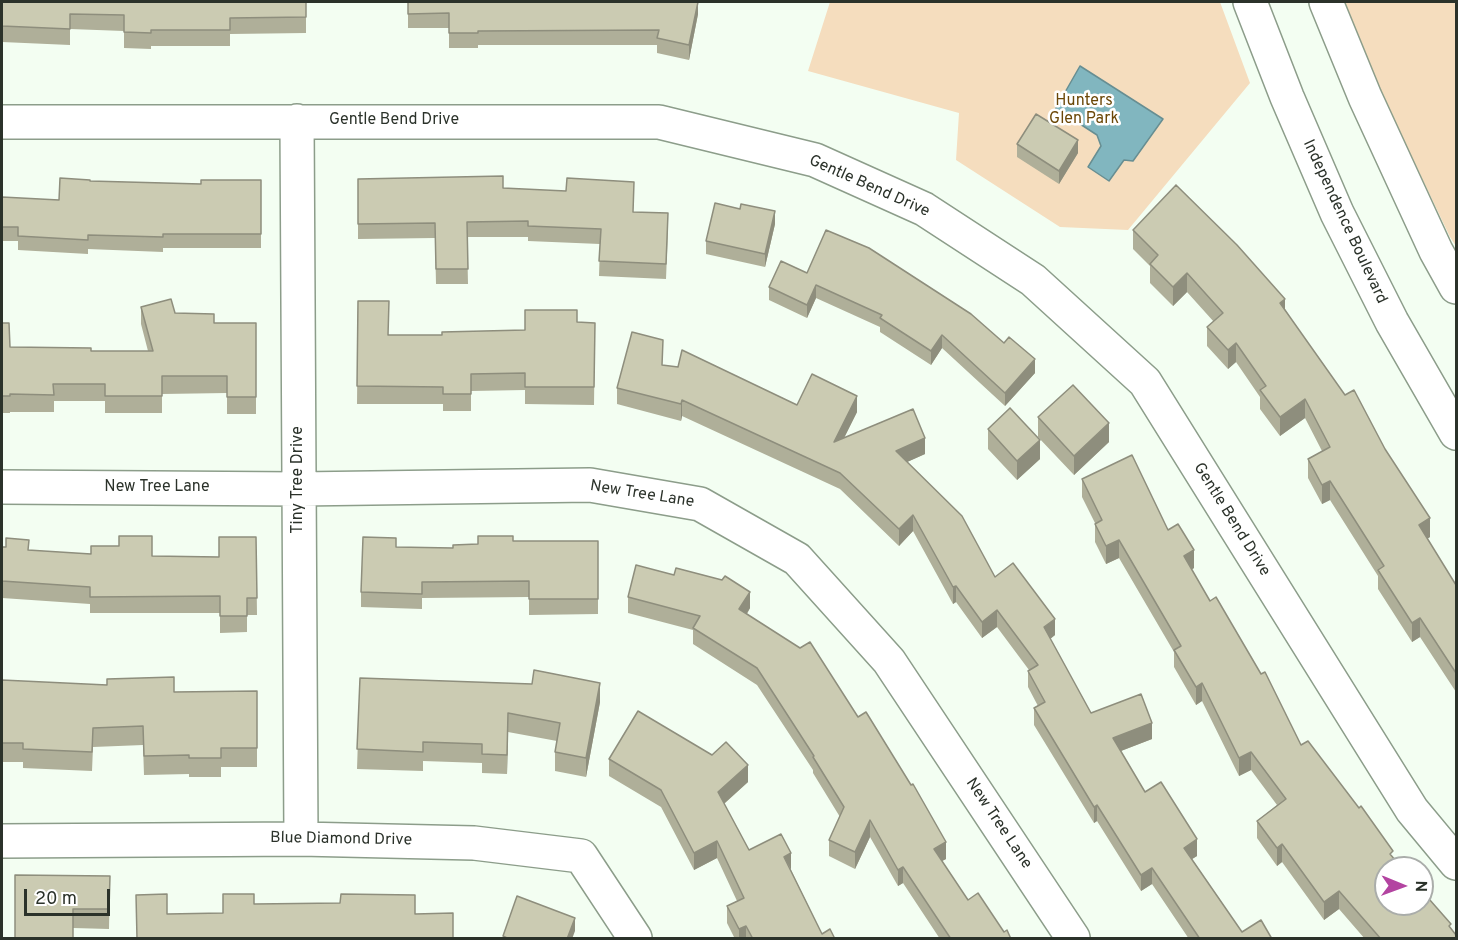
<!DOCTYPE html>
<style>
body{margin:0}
#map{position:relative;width:1458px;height:940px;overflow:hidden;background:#f3fef2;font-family:Overpass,sans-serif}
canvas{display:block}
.frame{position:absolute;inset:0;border:3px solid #2b322a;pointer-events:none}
.north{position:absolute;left:1374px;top:856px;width:60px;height:60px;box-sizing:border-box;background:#fff;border:2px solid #aaadaa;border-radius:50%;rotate:91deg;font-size:16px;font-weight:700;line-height:24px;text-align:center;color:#2b322a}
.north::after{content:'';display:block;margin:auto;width:21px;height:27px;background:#b344a1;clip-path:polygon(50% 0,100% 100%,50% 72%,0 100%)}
.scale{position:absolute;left:24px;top:889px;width:86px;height:27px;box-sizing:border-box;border:3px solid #2b322a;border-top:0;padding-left:8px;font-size:18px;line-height:21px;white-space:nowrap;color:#2b322a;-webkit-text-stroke:4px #fff;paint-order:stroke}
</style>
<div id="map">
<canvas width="1458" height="940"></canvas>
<div class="frame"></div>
<div class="north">N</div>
<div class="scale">20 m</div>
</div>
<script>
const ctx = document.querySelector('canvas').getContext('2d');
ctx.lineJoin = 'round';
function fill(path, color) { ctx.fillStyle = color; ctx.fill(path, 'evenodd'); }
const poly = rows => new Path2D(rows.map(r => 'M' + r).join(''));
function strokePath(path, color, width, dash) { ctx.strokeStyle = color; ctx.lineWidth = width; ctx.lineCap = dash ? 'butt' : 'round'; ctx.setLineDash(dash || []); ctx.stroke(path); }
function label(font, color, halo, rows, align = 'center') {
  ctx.font = font + ' Overpass,sans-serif'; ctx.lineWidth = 5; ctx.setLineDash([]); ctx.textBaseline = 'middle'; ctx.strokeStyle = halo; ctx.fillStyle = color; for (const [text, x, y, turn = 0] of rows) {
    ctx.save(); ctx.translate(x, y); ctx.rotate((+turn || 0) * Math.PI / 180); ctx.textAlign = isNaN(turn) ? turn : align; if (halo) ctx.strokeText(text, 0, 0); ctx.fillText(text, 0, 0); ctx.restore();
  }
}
const green = poly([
 [830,2,1220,2,1250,83,1128,230,1060,227,956,160,959,113,808,71],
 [1338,2,1456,2,1456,246,1450,237]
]);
const water = poly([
 [1080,66,1163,119,1133,161,1124,160,1109,181,1088,167,1101,146,1097,135,1077,122,1069,124,1052,115,1080,66]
]);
const street = poly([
 [297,121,301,839],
 [2,122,659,122,815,160,924,209,1033,280,1145,382,1412,810,1456,863],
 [2,487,299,489,590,485,700,504,797,559,889,661,1073,938],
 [2,841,301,839,474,843,581,856,635,938]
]);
const secondary = poly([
 [1250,2,1287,97,1337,213,1392,322,1456,433],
 [1326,2,1365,97,1436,251,1456,287]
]);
const wall = poly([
 [2,2,306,2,306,33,230,34,230,46,151,46,151,49,124,48,124,31,70,29,70,45,2,42],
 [408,2,698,14,689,60,657,53,657,45,478,45,478,48,449,48,449,28,408,28],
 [1017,144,1078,153,1059,184,1017,157],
 [358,179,503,188,633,212,668,229,666,279,599,276,600,244,528,241,528,237,467,237,468,284,436,284,435,238,358,239],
 [261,180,261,248,163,248,163,252,88,249,88,254,18,250,18,241,2,241,2,197,59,200,90,181,201,184],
 [775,224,765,267,706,254,706,241],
 [1133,230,1285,309,1430,537,1427,539,1456,585,1456,692,1420,637,1412,642,1378,589,1378,576,1330,500,1322,504,1308,478,1308,459,1322,451,1305,418,1280,436,1260,409,1260,397,1236,362,1228,369,1207,346,1207,327,1214,322,1187,292,1173,306,1150,283,1150,266,1133,249],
 [807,273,1035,373,1005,406,942,348,931,365,880,332,880,327,816,298,807,318,769,300,769,287],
 [358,301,389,335,442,335,525,330,577,322,595,323,594,405,525,404,525,390,471,391,471,411,443,411,443,404,357,404],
 [141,307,175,313,214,323,256,323,256,414,227,414,227,393,162,394,162,413,105,413,105,401,54,401,54,412,10,412,10,413,2,413,2,323,10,347,91,351,148,351,141,324],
 [617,388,797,405,857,412,844,438,925,454,907,462,995,577,1055,635,1050,639,1091,713,1152,739,1121,751,1145,792,1197,856,1192,859,1242,932,1272,939,1189,939,1152,884,1141,891,1097,821,1094,823,1034,725,1034,708,1038,706,1028,687,1028,671,1029,670,997,627,982,638,956,602,953,604,913,531,899,546,840,489,682,416,681,421,617,404],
 [1038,417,1109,442,1074,475,1038,437],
 [988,429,1040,459,1017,480,988,449],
 [1082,479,1168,530,1194,568,1191,570,1210,601,1301,745,1451,929,1456,939,1365,939,1339,909,1324,920,1282,862,1277,866,1257,838,1257,821,1277,805,1251,770,1239,776,1202,701,1196,705,1174,667,1174,652,1119,558,1106,564,1095,542,1095,523,1082,497],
 [256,537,257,615,247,615,247,632,220,633,220,613,90,613,90,604,2,598,2,547,29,550,91,554,152,556,219,557],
 [513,541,598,541,598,614,529,615,529,597,422,598,422,609,361,607,361,592,396,547,453,548,478,544],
 [628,597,750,608,747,614,946,859,942,861,968,900,1011,939,940,939,903,883,898,886,870,837,855,869,829,856,829,840,840,817,813,773,813,770,757,685,693,644,693,630,628,613],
 [360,678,600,702,586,777,555,771,555,752,557,741,508,732,507,774,482,773,482,763,423,761,423,771,357,769],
 [2,680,174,692,257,691,257,767,221,767,221,777,189,777,189,774,144,775,143,745,93,747,92,771,23,768,23,762,2,762],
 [609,759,748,782,724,804,749,850,791,870,822,934,835,939,735,939,727,923,727,906,737,901,717,858,694,870,661,807,609,776],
 [110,876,109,929,73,928,15,939]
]);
const shadedWall = poly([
 [698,2,698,14,689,60,689,45],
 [1078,140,1078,153,1059,184,1059,171],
 [775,211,775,224,765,267,765,254],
 [1187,273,1187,292,1173,306,1173,287],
 [816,285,816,298,807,318,807,305],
 [1285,299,1285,318,1280,303],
 [942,335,942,348,931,365,931,351],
 [1236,343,1236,362,1228,369,1228,350],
 [1035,359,1035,373,1005,406,1005,393],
 [857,396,857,412,834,458,834,442],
 [1305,399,1305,418,1280,436,1280,417],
 [682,400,682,416,681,421,681,404],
 [1109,423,1109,442,1074,475,1074,456],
 [925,438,925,454,896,467,896,451],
 [1040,440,1040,459,1017,480,1017,461],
 [1330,481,1330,500,1322,504,1322,485],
 [913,515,913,531,899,546,899,529],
 [1430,518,1430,537,1419,544,1419,525],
 [1119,540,1119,558,1106,564,1106,546],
 [1194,550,1194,568,1184,574,1184,556],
 [956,586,956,602,953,604,953,587],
 [750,592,750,608,739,626,739,609],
 [997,610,997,627,982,638,982,622],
 [1420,618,1420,637,1412,642,1412,623],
 [1055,619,1055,635,1044,644,1044,627],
 [600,683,600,702,586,777,586,758],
 [1202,683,1202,701,1196,705,1196,687],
 [508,713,508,732,507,774,507,755],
 [1152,723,1152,739,1113,754,1113,738],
 [1251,752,1251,770,1239,776,1239,758],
 [748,765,748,782,718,809,718,792],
 [1097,805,1097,821,1094,823,1094,807],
 [870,820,870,837,855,869,855,852],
 [1197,839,1197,856,1184,864,1184,848],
 [717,841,717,858,694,870,694,853],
 [946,842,946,859,934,865,934,849],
 [1282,844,1282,862,1277,866,1277,848],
 [791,853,791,870,784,857],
 [903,867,903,883,898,886,898,870],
 [1152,868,1152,884,1141,891,1141,875],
 [1339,891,1339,909,1324,920,1324,902],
 [575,918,575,931,572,939,567,939],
 [746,926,746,939,739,939,739,929]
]);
const building = poly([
 [2,2,306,2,306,17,230,18,230,30,151,30,151,33,124,32,124,15,70,14,70,29,2,26,2,2],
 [408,2,698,2,689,45,657,38,659,30,478,31,478,33,449,33,449,13,408,14,408,2],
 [1036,114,1078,140,1059,171,1017,144,1036,114],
 [503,176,503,188,566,191,567,178,634,182,633,212,668,213,666,264,599,261,601,229,528,226,528,221,467,222,468,269,436,269,435,223,358,224,358,179,503,176],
 [60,178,90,180,90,181,201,184,201,180,261,180,261,234,163,234,163,237,88,235,88,240,18,236,18,227,2,227,2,197,59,200,60,178],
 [1176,185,1237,245,1285,299,1280,303,1345,395,1354,390,1385,449,1430,518,1419,525,1456,585,1456,673,1420,618,1412,623,1378,570,1384,566,1330,481,1322,485,1308,459,1330,447,1305,399,1280,417,1260,390,1266,386,1236,343,1228,350,1207,327,1223,313,1187,273,1173,287,1150,264,1158,255,1133,230,1176,185],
 [715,203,740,209,741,204,775,211,765,254,706,241,715,203],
 [826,230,869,248,971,314,1004,343,1009,337,1035,359,1005,393,942,335,931,351,880,318,882,315,816,285,807,305,769,287,781,261,807,273,826,230],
 [171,299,175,313,214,314,214,323,256,323,256,397,227,397,227,376,162,376,162,396,105,396,105,384,53,384,54,395,10,394,10,396,2,396,2,323,9,323,10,347,91,348,91,351,153,351,141,307,171,299],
 [358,301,389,301,388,335,442,335,442,332,525,330,525,310,577,310,577,322,595,323,594,387,525,387,525,373,471,374,471,394,443,394,443,387,357,386,358,301],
 [632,332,663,340,662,365,678,367,682,350,797,405,812,374,857,396,834,442,913,409,925,438,896,451,962,516,995,577,1013,563,1055,619,1044,627,1091,713,1141,694,1152,723,1113,738,1145,792,1161,782,1197,839,1184,848,1242,932,1261,920,1272,939,1200,939,1152,868,1141,875,1097,805,1094,807,1034,708,1045,702,1028,671,1038,665,997,610,982,622,956,586,953,587,913,515,899,529,840,473,682,400,681,404,617,388,632,332],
 [1073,385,1109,423,1074,456,1038,417,1073,385],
 [1010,408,1040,440,1017,461,988,429,1010,408],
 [1132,455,1168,530,1178,524,1194,550,1184,556,1210,601,1216,597,1261,674,1265,672,1301,745,1308,741,1359,808,1361,806,1393,851,1390,854,1402,868,1386,868,1386,904,1422,904,1422,891,1451,924,1449,926,1456,935,1456,939,1381,939,1339,891,1324,902,1282,844,1277,848,1257,821,1286,799,1251,752,1239,758,1202,683,1196,687,1174,650,1181,646,1119,540,1106,546,1095,524,1102,520,1082,479,1132,455],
 [119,536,152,536,152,556,219,557,219,537,256,537,257,598,247,598,247,616,220,616,220,596,90,597,90,587,2,581,2,547,6,547,6,538,29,540,28,550,91,554,91,546,119,546,119,536],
 [478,536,513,536,513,541,598,541,598,599,529,599,529,581,422,582,422,594,361,592,363,537,396,538,396,547,453,548,453,545,478,544,478,536],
 [636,565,674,575,676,568,722,580,725,576,750,592,739,609,800,648,810,642,858,717,866,712,911,785,913,784,946,842,934,849,968,900,978,893,1004,932,1007,930,1011,939,951,939,903,867,898,870,870,820,855,852,829,840,844,807,813,757,814,756,757,668,693,628,700,616,628,597,636,565],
 [534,670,600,683,586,758,555,752,560,723,508,713,507,755,482,754,482,744,423,742,423,752,357,749,360,678,532,684,534,670],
 [174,677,174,692,257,691,257,748,221,748,221,758,189,758,189,755,144,756,143,726,93,728,92,752,23,749,23,743,2,743,2,680,107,685,107,679,174,677],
 [638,711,712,755,726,742,748,765,718,792,749,850,781,834,791,853,784,857,822,934,830,929,835,939,753,939,746,926,739,929,727,906,744,898,717,841,694,853,661,790,609,759,638,711],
 [15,875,110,876,109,909,73,909,73,939,15,939,15,875],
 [167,894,167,914,223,913,223,894,254,894,254,904,340,903,341,894,415,895,415,914,453,913,453,938,498,939,137,939,136,895,167,894],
 [517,896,575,918,567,939,509,939,503,936,517,896]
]);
const parkNames = [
 ["Hunters",1084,102],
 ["Glen Park",1084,120]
];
const streetNames = [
 ["Gentle Bend Drive",394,121],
 ["Gentle Bend Drive",869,187,24],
 ["Independence Boulevard",1344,222,65],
 ["Tiny Tree Drive",299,480,-90],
 ["New Tree Lane",157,488],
 ["New Tree Lane",642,495,9],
 ["Gentle Bend Drive",1231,520,58],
 ["New Tree Lane",998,824,56],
 ["Blue Diamond Drive",341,840,1]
];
fill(green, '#f5ddbe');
fill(water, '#81b6bf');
strokePath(water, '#678e92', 1.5);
strokePath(street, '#8c9d8a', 36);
strokePath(secondary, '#8c9d8a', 36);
strokePath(street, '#fff', 33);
strokePath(secondary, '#fff', 33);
fill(wall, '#afaf99');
fill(shadedWall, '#8e8e7d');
fill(building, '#cbcbb2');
strokePath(building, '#8e8e7d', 1.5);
label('16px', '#6b4707', '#fff', parkNames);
label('16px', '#2b322a', '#fff', streetNames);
</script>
